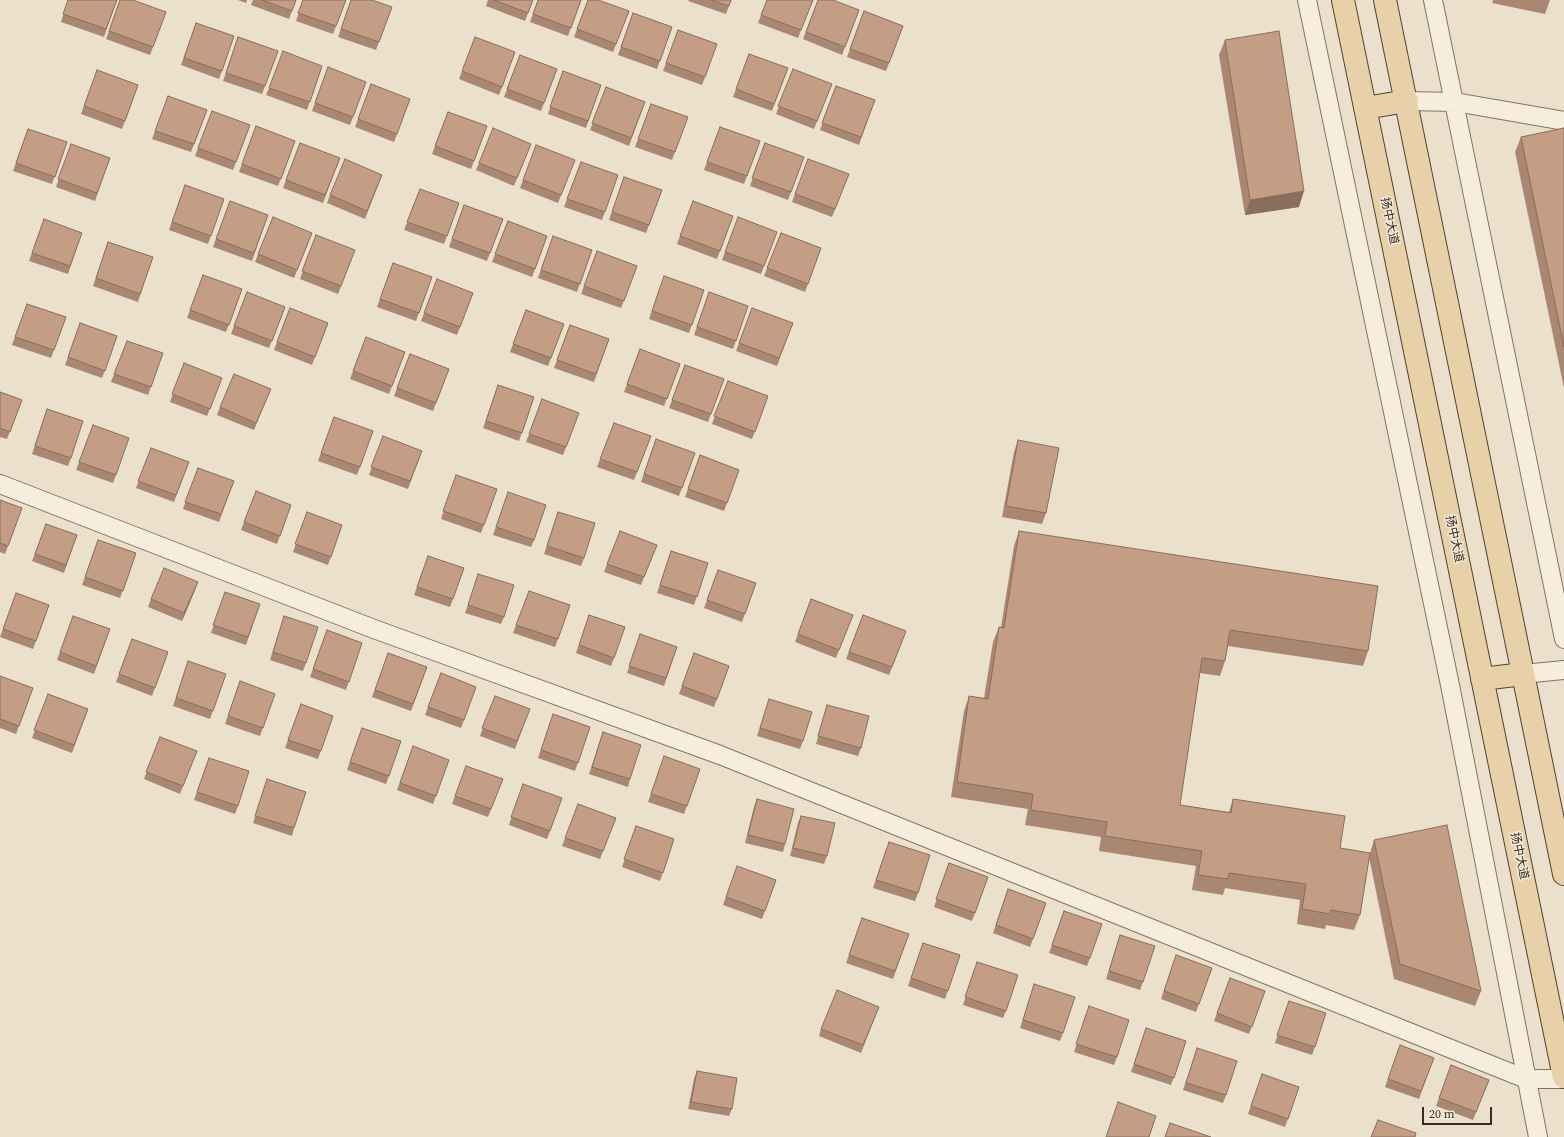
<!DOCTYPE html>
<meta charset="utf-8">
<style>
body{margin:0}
#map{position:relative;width:1564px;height:1137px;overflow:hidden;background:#eae0cb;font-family:"Source Serif 4",serif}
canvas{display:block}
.scale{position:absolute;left:1422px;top:1107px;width:70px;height:18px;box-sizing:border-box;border:2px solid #382c22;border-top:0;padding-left:5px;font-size:12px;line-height:14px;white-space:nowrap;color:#382c22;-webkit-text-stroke:3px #f2ead9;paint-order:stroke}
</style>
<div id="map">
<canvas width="1564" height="1137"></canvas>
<div class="scale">20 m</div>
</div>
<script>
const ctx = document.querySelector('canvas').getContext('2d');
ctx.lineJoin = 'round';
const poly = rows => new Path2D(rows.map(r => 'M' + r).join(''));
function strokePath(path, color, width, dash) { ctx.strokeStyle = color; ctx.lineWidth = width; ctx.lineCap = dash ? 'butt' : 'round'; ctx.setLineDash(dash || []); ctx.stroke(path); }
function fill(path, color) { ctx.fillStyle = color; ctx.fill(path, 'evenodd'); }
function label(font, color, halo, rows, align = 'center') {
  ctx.font = font + ' "Source Serif 4","Noto Sans SC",serif'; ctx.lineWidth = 3; ctx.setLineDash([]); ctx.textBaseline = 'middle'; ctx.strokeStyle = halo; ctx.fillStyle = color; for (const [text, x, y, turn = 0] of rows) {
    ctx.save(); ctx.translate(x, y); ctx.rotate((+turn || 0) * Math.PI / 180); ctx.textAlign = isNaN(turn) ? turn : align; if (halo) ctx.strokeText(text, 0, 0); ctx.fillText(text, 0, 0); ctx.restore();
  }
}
const minor = poly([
 [1307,0,1450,685,1538,1137],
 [1433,0,1564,639],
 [1407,101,1455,102,1564,121],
 [0,484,374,629,720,755,1526,1079,1564,1079],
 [1523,674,1564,670]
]);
const primary = poly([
 [1343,0,1564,1077],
 [1385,0,1564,874],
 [1365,108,1407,101],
 [1482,679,1523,674]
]);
const wall = poly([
 [68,0,117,0,104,37,61,22],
 [120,0,166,12,150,55,106,39],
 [238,0,247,0,246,3],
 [253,0,296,0,289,19,251,5],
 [303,0,346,0,333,34,296,21],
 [351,0,392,7,376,50,338,37],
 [488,0,533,0,525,21,486,6],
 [538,0,581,0,568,36,530,22],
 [588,0,629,11,613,52,574,37],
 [689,0,731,0,726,14,688,1],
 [767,0,813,0,798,38,758,23],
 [818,0,859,10,842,55,803,39],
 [1493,0,1550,0,1545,14,1492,3],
 [864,11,903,26,886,71,847,57],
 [633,13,672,27,657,69,618,55],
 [196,23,234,36,219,79,181,65],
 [678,30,717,44,702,85,663,71],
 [238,37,278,51,262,94,223,81],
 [475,37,515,52,499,95,459,79],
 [1225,40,1299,207,1245,215,1219,55],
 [749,54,788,68,772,111,733,97],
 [520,55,557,69,541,111,504,97],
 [322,66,307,110,266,95,269,88],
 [328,67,366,82,350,125,312,111],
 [793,69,832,84,814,129,776,114],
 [97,70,138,85,122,129,81,114],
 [563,71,601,85,586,128,548,114],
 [371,84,410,99,394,142,355,127],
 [836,86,875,100,859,145,820,130],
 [606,87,645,102,629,146,590,130],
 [168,96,207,110,191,152,152,139],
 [651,104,688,117,672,160,635,147],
 [212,111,250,125,233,170,195,156],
 [448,112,487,126,471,169,432,154],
 [256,126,295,141,278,186,239,172],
 [720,127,760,141,744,184,704,170],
 [1564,128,1564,388,1515,152,1521,137],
 [28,129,67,142,52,184,13,171],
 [300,143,340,158,323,203,283,188],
 [765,143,804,157,788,200,750,186],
 [71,144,110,158,95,201,56,187],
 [531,144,514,186,476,170,479,163],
 [536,145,575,160,558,203,520,188],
 [808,159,849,174,832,217,792,202],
 [581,162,618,175,602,220,564,207],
 [382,175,365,219,327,203,330,195],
 [624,177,662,190,646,233,609,220],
 [185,185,224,199,208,244,169,230],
 [420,189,459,203,444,244,404,230],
 [230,201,268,215,252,261,213,247],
 [693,201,733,216,717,259,677,244],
 [464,205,503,219,487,261,449,247],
 [738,217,777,232,761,274,722,260],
 [44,219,82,233,68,274,29,261],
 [508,221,547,236,532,277,492,262],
 [781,233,821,248,805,292,764,276],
 [316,235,355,250,338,294,300,279],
 [553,236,592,250,577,292,538,278],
 [309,241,294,278,255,262,258,254],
 [108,242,153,257,138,302,93,286],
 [597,251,637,266,621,308,581,294],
 [393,263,432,277,416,321,377,307],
 [203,275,242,289,226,332,187,318],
 [664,276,704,290,689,333,649,319],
 [437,279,473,293,457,335,421,321],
 [247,292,285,307,269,348,231,334],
 [709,292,748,306,733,349,694,335],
 [27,304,66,317,51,358,12,345],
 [752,308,793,323,777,366,736,351],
 [526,310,564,324,548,366,510,352],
 [80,323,117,336,102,378,65,365],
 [328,323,312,365,274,350,277,342],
 [570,325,609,339,594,382,554,368],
 [366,337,405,352,389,394,350,379],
 [127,341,163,353,148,395,111,382],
 [640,349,680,364,664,406,624,392],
 [410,354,449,369,433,411,394,396],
 [184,363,222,378,207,416,170,402],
 [685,365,724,379,708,422,669,408],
 [728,381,768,396,752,439,712,424],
 [498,385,534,397,519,441,483,428],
 [271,389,254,430,217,415,220,407],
 [0,392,22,400,7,439,0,437],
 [542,399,579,413,563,455,526,442],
 [47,409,71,458,68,466,32,454],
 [334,417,373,431,357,475,318,461],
 [614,423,651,436,634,480,597,467],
 [93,425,129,438,113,483,76,470],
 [383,436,422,451,408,489,369,475],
 [656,439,695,453,679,496,641,482],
 [1018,440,1046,513,1042,524,1002,517,1014,452],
 [151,448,189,462,174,502,136,488],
 [700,455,739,470,724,511,685,497],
 [198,468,234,481,219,522,183,509],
 [456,475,497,489,481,533,441,519],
 [256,491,291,505,277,544,241,530],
 [508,492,534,540,531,547,493,535],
 [0,500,22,508,5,554,0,552],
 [307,512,342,525,328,565,293,552],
 [558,512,584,558,581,566,544,554],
 [46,524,77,535,64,573,32,561],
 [620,531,657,545,641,585,604,572],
 [1019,531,1368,651,1363,666,1228,646,1225,661,1220,676,1200,673,1180,805,1229,812,1233,799,1340,848,1370,853,1374,840,1481,991,1475,1006,1394,979,1369,857,1360,915,1354,930,1326,925,1325,929,1297,924,1300,900,1225,888,1223,895,1192,890,1196,866,1099,851,1101,837,1025,825,1028,809,951,797,964,711,969,696,984,698,993,642,999,627,1001,627,1014,546],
 [98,540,136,553,120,598,82,585],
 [671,551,708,563,694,605,657,593],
 [428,556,464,568,450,607,414,595],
 [718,570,756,583,742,622,704,608],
 [476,582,504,617,501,624,465,613],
 [195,590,182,621,148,607,151,599],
 [529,591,570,605,555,647,513,633],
 [225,592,260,604,246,645,211,633],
 [16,593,49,605,33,649,0,637],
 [811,599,853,615,836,658,795,642],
 [589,615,625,627,611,666,576,653],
 [863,615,906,631,889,675,846,659],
 [73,616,110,629,94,674,57,660],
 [284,616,306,663,303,671,270,660],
 [327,630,362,643,346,690,310,677],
 [640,634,677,647,664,686,627,673],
 [132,639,168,652,152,696,116,682],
 [388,653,427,667,411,711,372,697],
 [694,653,729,666,714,707,679,694],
 [188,661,226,674,210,719,173,706],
 [441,673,476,687,461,728,425,715],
 [0,676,33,688,16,734,0,728],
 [240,681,275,694,260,736,225,724],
 [48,694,88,709,72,753,32,738],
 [495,696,530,709,515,749,480,736],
 [769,699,803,741,800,749,757,736],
 [301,704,333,716,318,759,285,748],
 [827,705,861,748,858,756,816,744],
 [553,714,590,727,575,771,538,758],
 [362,728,401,741,386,784,347,770],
 [603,732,630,779,628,787,589,774],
 [160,737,197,751,180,794,144,779],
 [413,746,449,760,433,804,397,790],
 [664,756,700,769,684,814,648,802],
 [209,758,238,806,235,814,194,800],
 [466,766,503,779,488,817,452,804],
 [523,784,562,798,547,839,509,825],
 [264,787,294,828,292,836,253,823],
 [757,799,785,844,783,852,745,843,754,807],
 [578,804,616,818,600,859,562,846],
 [801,816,827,856,824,864,790,856,798,823],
 [636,826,674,839,660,881,622,867],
 [886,849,918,893,915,901,873,888],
 [949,863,988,877,972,921,934,907],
 [737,866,776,880,762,919,723,905],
 [1008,889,1046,903,1030,947,993,933],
 [1064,911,1090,958,1087,966,1049,953],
 [862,918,909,934,893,979,846,963],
 [1120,935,1143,982,1140,990,1106,979],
 [923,943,960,955,945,999,908,986],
 [1176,955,1212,968,1196,1012,1161,999],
 [974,970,1006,1011,1003,1018,963,1005],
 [1230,978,1265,991,1249,1034,1214,1021],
 [1034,984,1063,1033,1060,1041,1020,1028],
 [1286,1008,1315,1047,1312,1055,1275,1043],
 [1086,1014,1117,1057,1114,1065,1074,1052],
 [876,1015,861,1053,819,1036,821,1029],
 [1146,1028,1186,1041,1171,1085,1131,1072],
 [1400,1045,1434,1058,1419,1099,1385,1087],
 [1197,1048,1226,1095,1223,1103,1183,1090],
 [1451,1065,1489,1080,1473,1120,1436,1106],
 [697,1071,732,1109,729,1116,688,1109,694,1079],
 [1262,1074,1299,1087,1285,1127,1248,1114]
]);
const shadedWall = poly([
 [1304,191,1299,207,1245,215,1250,200],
 [198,582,195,590,182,621,184,613]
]);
const building = poly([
 [68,0,117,0,106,29,63,14,68,0],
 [120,0,133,0,166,12,153,47,109,31,120,0],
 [262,0,296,0,292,11,262,0],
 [303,0,346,0,336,26,298,13,303,0],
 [351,0,372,0,392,7,379,42,341,29,351,0],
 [494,0,533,0,528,13,494,0],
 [538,0,581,0,571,28,533,14,538,0],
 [588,0,598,0,629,11,616,44,577,29,588,0],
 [711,0,731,0,729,6,711,0],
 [767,0,813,0,801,30,761,15,767,0],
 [818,0,833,0,859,10,845,47,806,32,818,0],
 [864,11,903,26,889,63,850,49,864,11],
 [633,13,672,27,660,61,621,47,633,13],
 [196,23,234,36,222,71,184,58,196,23],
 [678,30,717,44,705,77,666,63,678,30],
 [1279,31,1304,191,1250,200,1225,40,1279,31],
 [238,37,278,51,265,86,226,73,238,37],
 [475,37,515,52,502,87,462,71,475,37],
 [283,51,322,66,310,102,269,88,283,51],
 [749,54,788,68,774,104,736,89,749,54],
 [520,55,557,69,544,103,507,89,520,55],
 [328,67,366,82,353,117,315,103,328,67],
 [793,69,832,84,817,121,778,106,793,69],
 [97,70,138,85,125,121,84,106,97,70],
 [563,71,601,85,588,121,550,107,563,71],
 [371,84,410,99,397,134,358,119,371,84],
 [836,86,875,100,861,137,822,123,836,86],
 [606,87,645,102,631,138,592,123,606,87],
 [168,96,207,110,194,144,155,131,168,96],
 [651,104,688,117,675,152,638,139,651,104],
 [212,111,250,125,236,162,198,148,212,111],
 [448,112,487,126,474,161,435,146,448,112],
 [256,126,295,141,281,179,242,164,256,126],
 [720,127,760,141,747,176,707,162,720,127],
 [493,128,531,144,517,178,479,163,493,128],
 [1564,128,1564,347,1521,137,1564,128],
 [28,129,67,142,55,177,16,163,28,129],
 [300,143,340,158,325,195,286,180,300,143],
 [765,143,804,157,791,192,752,178,765,143],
 [71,144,110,158,97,193,58,179,71,144],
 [536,145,575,160,561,195,523,180,536,145],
 [345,159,382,175,367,211,330,195,345,159],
 [808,159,849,174,835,209,795,194,808,159],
 [581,162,618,175,605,212,567,199,581,162],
 [624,177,662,190,649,225,612,212,624,177],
 [185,185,224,199,211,236,172,222,185,185],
 [420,189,459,203,447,236,407,222,420,189],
 [230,201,268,215,254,253,216,239,230,201],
 [693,201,733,216,720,251,680,236,693,201],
 [464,205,503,219,490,253,452,239,464,205],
 [273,217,312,233,297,270,258,254,273,217],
 [738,217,777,232,764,266,725,252,738,217],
 [44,219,82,233,70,266,32,253,44,219],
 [508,221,547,236,535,269,495,254,508,221],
 [781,233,821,248,808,284,767,268,781,233],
 [316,235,355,250,341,286,302,271,316,235],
 [553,236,592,250,580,284,541,270,553,236],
 [108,242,153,257,140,294,96,278,108,242],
 [597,251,637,266,624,301,584,286,597,251],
 [393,263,432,277,419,313,380,299,393,263],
 [203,275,242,289,229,325,190,310,203,275],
 [664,276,704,290,692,325,652,311,664,276],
 [437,279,473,293,460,327,424,313,437,279],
 [247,292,285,307,272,341,234,326,247,292],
 [709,292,748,306,736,341,697,327,709,292],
 [27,304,66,317,54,350,15,337,27,304],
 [290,308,328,323,315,357,277,342,290,308],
 [752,308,793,323,779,358,739,343,752,308],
 [526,310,564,324,551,358,513,344,526,310],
 [80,323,117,336,105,371,68,357,80,323],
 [570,325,609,339,596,374,557,360,570,325],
 [366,337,405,352,392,386,353,371,366,337],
 [127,341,163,353,151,387,114,374,127,341],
 [640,349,680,364,667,399,627,384,640,349],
 [410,354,449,369,436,403,397,388,410,354],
 [184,363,222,378,210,409,172,394,184,363],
 [685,365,724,379,711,414,672,400,685,365],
 [234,374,271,389,256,423,220,407,234,374],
 [728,381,768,396,755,432,714,416,728,381],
 [498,385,534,397,522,433,486,421,498,385],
 [0,392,22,400,10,432,0,428,0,392],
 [542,399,579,413,566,447,529,434,542,399],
 [47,409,83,421,71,458,35,446,47,409],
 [334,417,373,431,360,467,321,453,334,417],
 [614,423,651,436,637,472,600,459,614,423],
 [93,425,129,438,116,475,79,462,93,425],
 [383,436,422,451,410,481,371,467,383,436],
 [656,439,695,453,682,488,644,474,656,439],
 [1018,440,1059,448,1046,513,1006,506,1018,440],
 [151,448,189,462,176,495,138,481,151,448],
 [700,455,739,470,727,503,688,489,700,455],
 [198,468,234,481,221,514,185,502,198,468],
 [456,475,497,489,484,525,443,511,456,475],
 [256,491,291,505,280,536,244,522,256,491],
 [508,492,546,505,534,540,496,527,508,492],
 [0,500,22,508,8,546,0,543,0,500],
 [307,512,342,525,331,557,295,544,307,512],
 [558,512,595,523,584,558,547,546,558,512],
 [46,524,77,535,66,565,35,554,46,524],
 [620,531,657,545,644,577,607,564,620,531],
 [1019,531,1378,586,1368,651,1230,630,1225,661,1202,658,1180,805,1231,813,1233,799,1345,816,1340,848,1370,853,1360,915,1331,910,1330,914,1302,909,1306,884,1229,873,1228,879,1198,875,1202,851,1105,836,1107,822,1031,810,1033,794,957,782,969,696,988,699,999,627,1004,628,1019,531],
 [98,540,136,553,123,591,85,577,98,540],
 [671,551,708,563,697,597,660,585,671,551],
 [428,556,464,568,453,599,417,587,428,556],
 [164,568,198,582,184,613,151,599,164,568],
 [718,570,756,583,745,614,707,600,718,570],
 [478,574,514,585,504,617,468,605,478,574],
 [529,591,570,605,558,639,516,625,529,591],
 [225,592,260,604,248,637,213,625,225,592],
 [16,593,49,605,36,641,3,629,16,593],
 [811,599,853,615,839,650,798,634,811,599],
 [589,615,625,627,614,658,579,645,589,615],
 [863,615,906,631,892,667,849,652,863,615],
 [73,616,110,629,96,666,60,652,73,616],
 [284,616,318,627,306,663,273,652,284,616],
 [327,630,362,643,349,682,313,669,327,630],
 [640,634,677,647,666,678,629,666,640,634],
 [132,639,168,652,155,688,119,674,132,639],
 [388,653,427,667,413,704,375,690,388,653],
 [694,653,729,666,717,699,682,686,694,653],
 [188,661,226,674,213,711,176,698,188,661],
 [441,673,476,687,464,720,428,707,441,673],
 [0,676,33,688,19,726,0,719,0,676],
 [240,681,275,694,263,728,228,716,240,681],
 [48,694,88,709,74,745,34,730,48,694],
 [495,696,530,709,517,741,482,728,495,696],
 [769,699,812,712,803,741,760,728,769,699],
 [301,704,333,716,321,751,288,740,301,704],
 [827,705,869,716,861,748,818,736,827,705],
 [553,714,590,727,578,763,541,750,553,714],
 [362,728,401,741,389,776,350,762,362,728],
 [603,732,641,745,630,779,592,767,603,732],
 [160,737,197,751,183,786,146,772,160,737],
 [413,746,449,760,436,796,400,783,413,746],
 [664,756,700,769,687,806,651,794,664,756],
 [209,758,249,771,238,806,197,792,209,758],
 [466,766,503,779,491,809,455,796,466,766],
 [267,779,306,792,294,828,255,816,267,779],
 [523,784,562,798,550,831,511,817,523,784],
 [757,799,794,809,785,844,748,835,757,799],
 [578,804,616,818,603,851,565,838,578,804],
 [801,816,835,823,827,856,793,848,801,816],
 [1447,825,1481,991,1400,964,1374,840,1447,825],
 [636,826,674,839,663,873,624,859,636,826],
 [889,842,930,855,918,893,876,880,889,842],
 [949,863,988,877,975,913,936,899,949,863],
 [737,866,776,880,765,911,726,897,737,866],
 [1008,889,1046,903,1033,939,996,925,1008,889],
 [1064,911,1102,924,1090,958,1052,945,1064,911],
 [862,918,909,934,895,971,849,955,862,918],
 [1120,935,1155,946,1143,982,1109,971,1120,935],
 [923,943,960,955,948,991,911,978,923,943],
 [1176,955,1212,968,1199,1004,1164,991,1176,955],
 [977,962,1018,975,1006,1011,965,997,977,962],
 [1230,978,1265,991,1252,1027,1217,1013,1230,978],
 [1034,984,1075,997,1063,1033,1023,1020,1034,984],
 [837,990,879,1007,863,1045,821,1029,837,990],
 [1289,1001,1326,1013,1315,1047,1277,1035,1289,1001],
 [1089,1006,1129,1020,1117,1057,1076,1044,1089,1006],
 [1146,1028,1186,1041,1174,1078,1134,1064,1146,1028],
 [1400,1045,1434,1058,1421,1091,1388,1079,1400,1045],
 [1197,1048,1237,1061,1226,1095,1186,1083,1197,1048],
 [1451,1065,1489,1080,1476,1112,1439,1098,1451,1065],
 [697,1071,737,1078,732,1109,691,1102,697,1071],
 [1262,1074,1299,1087,1288,1119,1251,1106,1262,1074],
 [1118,1102,1156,1116,1149,1137,1106,1137,1118,1102],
 [1378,1120,1416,1133,1415,1137,1371,1137,1378,1120],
 [1170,1123,1211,1137,1165,1137,1170,1123]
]);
const streetNames = [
 ["扬中大道",1389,221,78],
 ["扬中大道",1454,539,78],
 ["扬中大道",1519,856,78]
];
strokePath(minor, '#857361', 20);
strokePath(primary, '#544234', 24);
strokePath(minor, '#f6eddd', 18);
strokePath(primary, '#e8d1a8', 22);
fill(wall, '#a98772');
fill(shadedWall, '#896e5d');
fill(building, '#c49d85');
strokePath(building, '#896e5d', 1);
label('12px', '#382c22', '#f2ead9', streetNames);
</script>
